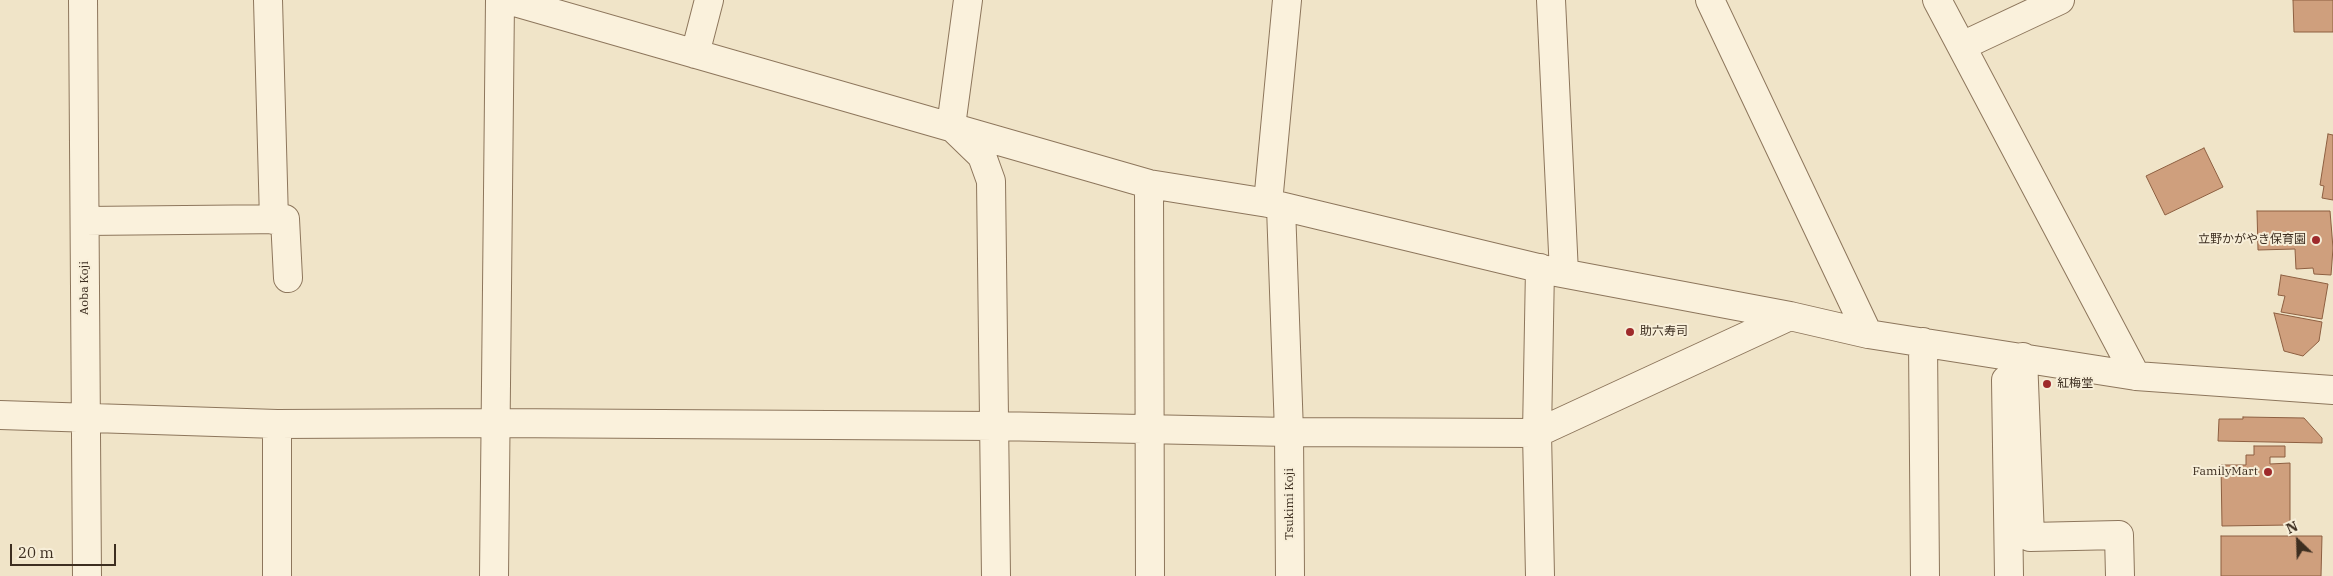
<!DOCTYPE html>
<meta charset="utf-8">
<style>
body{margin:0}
#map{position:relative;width:2333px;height:576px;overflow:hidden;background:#f0e4c8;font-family:"IBM Plex Serif",serif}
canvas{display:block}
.north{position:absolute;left:2273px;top:516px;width:50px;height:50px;-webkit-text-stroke:4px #f7eed8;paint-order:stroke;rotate:336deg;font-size:14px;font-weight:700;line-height:20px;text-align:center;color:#3d2e20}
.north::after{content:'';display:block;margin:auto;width:18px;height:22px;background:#3d2e20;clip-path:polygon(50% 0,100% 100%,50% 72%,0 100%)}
.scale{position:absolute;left:10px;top:544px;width:106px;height:22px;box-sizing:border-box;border:2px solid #3d2e20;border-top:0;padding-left:6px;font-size:15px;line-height:18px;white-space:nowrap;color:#3d2e20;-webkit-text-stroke:4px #f7eed8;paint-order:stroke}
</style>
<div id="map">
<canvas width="2333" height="576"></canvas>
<div class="north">N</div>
<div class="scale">20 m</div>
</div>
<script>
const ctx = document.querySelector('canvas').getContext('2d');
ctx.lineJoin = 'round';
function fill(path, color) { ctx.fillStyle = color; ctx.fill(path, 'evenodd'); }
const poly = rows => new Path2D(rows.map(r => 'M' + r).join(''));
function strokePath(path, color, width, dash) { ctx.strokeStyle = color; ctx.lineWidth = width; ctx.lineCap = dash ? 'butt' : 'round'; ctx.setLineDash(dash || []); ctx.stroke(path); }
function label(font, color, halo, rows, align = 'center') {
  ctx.font = font + ' "IBM Plex Serif","Noto Sans JP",serif'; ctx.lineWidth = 4; ctx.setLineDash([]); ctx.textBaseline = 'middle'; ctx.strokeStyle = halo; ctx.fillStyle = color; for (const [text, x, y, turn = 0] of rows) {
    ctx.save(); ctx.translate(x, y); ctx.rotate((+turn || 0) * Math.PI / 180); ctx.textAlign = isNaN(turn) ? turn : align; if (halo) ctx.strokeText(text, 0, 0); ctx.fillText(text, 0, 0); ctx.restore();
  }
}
const building = poly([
 [2293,0,2333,0,2333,32,2294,32,2293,0],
 [2328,134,2333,135,2333,200,2322,198,2324,186,2320,185,2328,134],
 [2204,148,2223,187,2165,215,2146,176,2204,148],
 [2257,211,2330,211,2333,248,2331,275,2314,274,2313,268,2296,269,2295,249,2258,250,2257,211],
 [2281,275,2328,284,2322,319,2281,312,2285,296,2278,295,2281,275],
 [2274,313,2322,322,2319,341,2303,356,2284,351,2274,313],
 [2243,417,2304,418,2322,438,2322,443,2218,441,2219,419,2243,419,2243,417],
 [2254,446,2285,446,2285,457,2270,457,2270,464,2290,463,2290,525,2222,526,2221,465,2246,465,2246,455,2254,455,2254,446],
 [2221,536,2322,536,2321,576,2221,576,2221,536]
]);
const minor = poly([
 [83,0,87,576],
 [268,0,274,220],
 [508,0,1149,184,1268,203,1551,271,1790,316],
 [968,0,951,126,982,156,991,181,996,576],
 [1551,0,1564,273],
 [1710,0,1868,334],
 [1937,0,2136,376],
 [1962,46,2060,0],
 [695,54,709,0],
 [1149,184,1150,576],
 [1268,203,1287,0],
 [1281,207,1289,432,1290,576],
 [85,221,285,219,288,278],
 [1540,268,1537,433,1540,576],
 [1923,342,1925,576],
 [2023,357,2030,537,2119,535,2120,576],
 [2006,380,2009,576],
 [0,415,277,424,494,423,995,426,1289,432,1537,433,1790,316,1868,334,2136,376,2333,390],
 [277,424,277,576],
 [494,576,500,0]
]);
const markers = [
 [2316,240,5,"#9e2a2b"],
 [1630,332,5,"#9e2a2b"],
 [2047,384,5,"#9e2a2b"],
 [2268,472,5,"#9e2a2b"]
];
const poiNames = [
 ["立野かがやき保育園",2306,240],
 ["助六寿司",1640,332,"left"],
 ["紅梅堂",2057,384,"left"],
 ["FamilyMart",2258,472]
];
const streetNames = [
 ["Aoba Koji",85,288,-90],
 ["Tsukimi Koji",1290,504,-90]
];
fill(building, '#cf9f7d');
strokePath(building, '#8d5f41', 1);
strokePath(minor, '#8d765c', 30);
strokePath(minor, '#faf1dc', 28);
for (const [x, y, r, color] of markers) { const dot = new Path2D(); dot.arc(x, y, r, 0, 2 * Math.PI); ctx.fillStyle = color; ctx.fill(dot); strokePath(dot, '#f7eed8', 2); }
label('12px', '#3d2e20', '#f7eed8', poiNames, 'right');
label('12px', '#3d2e20', '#f7eed8', streetNames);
</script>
